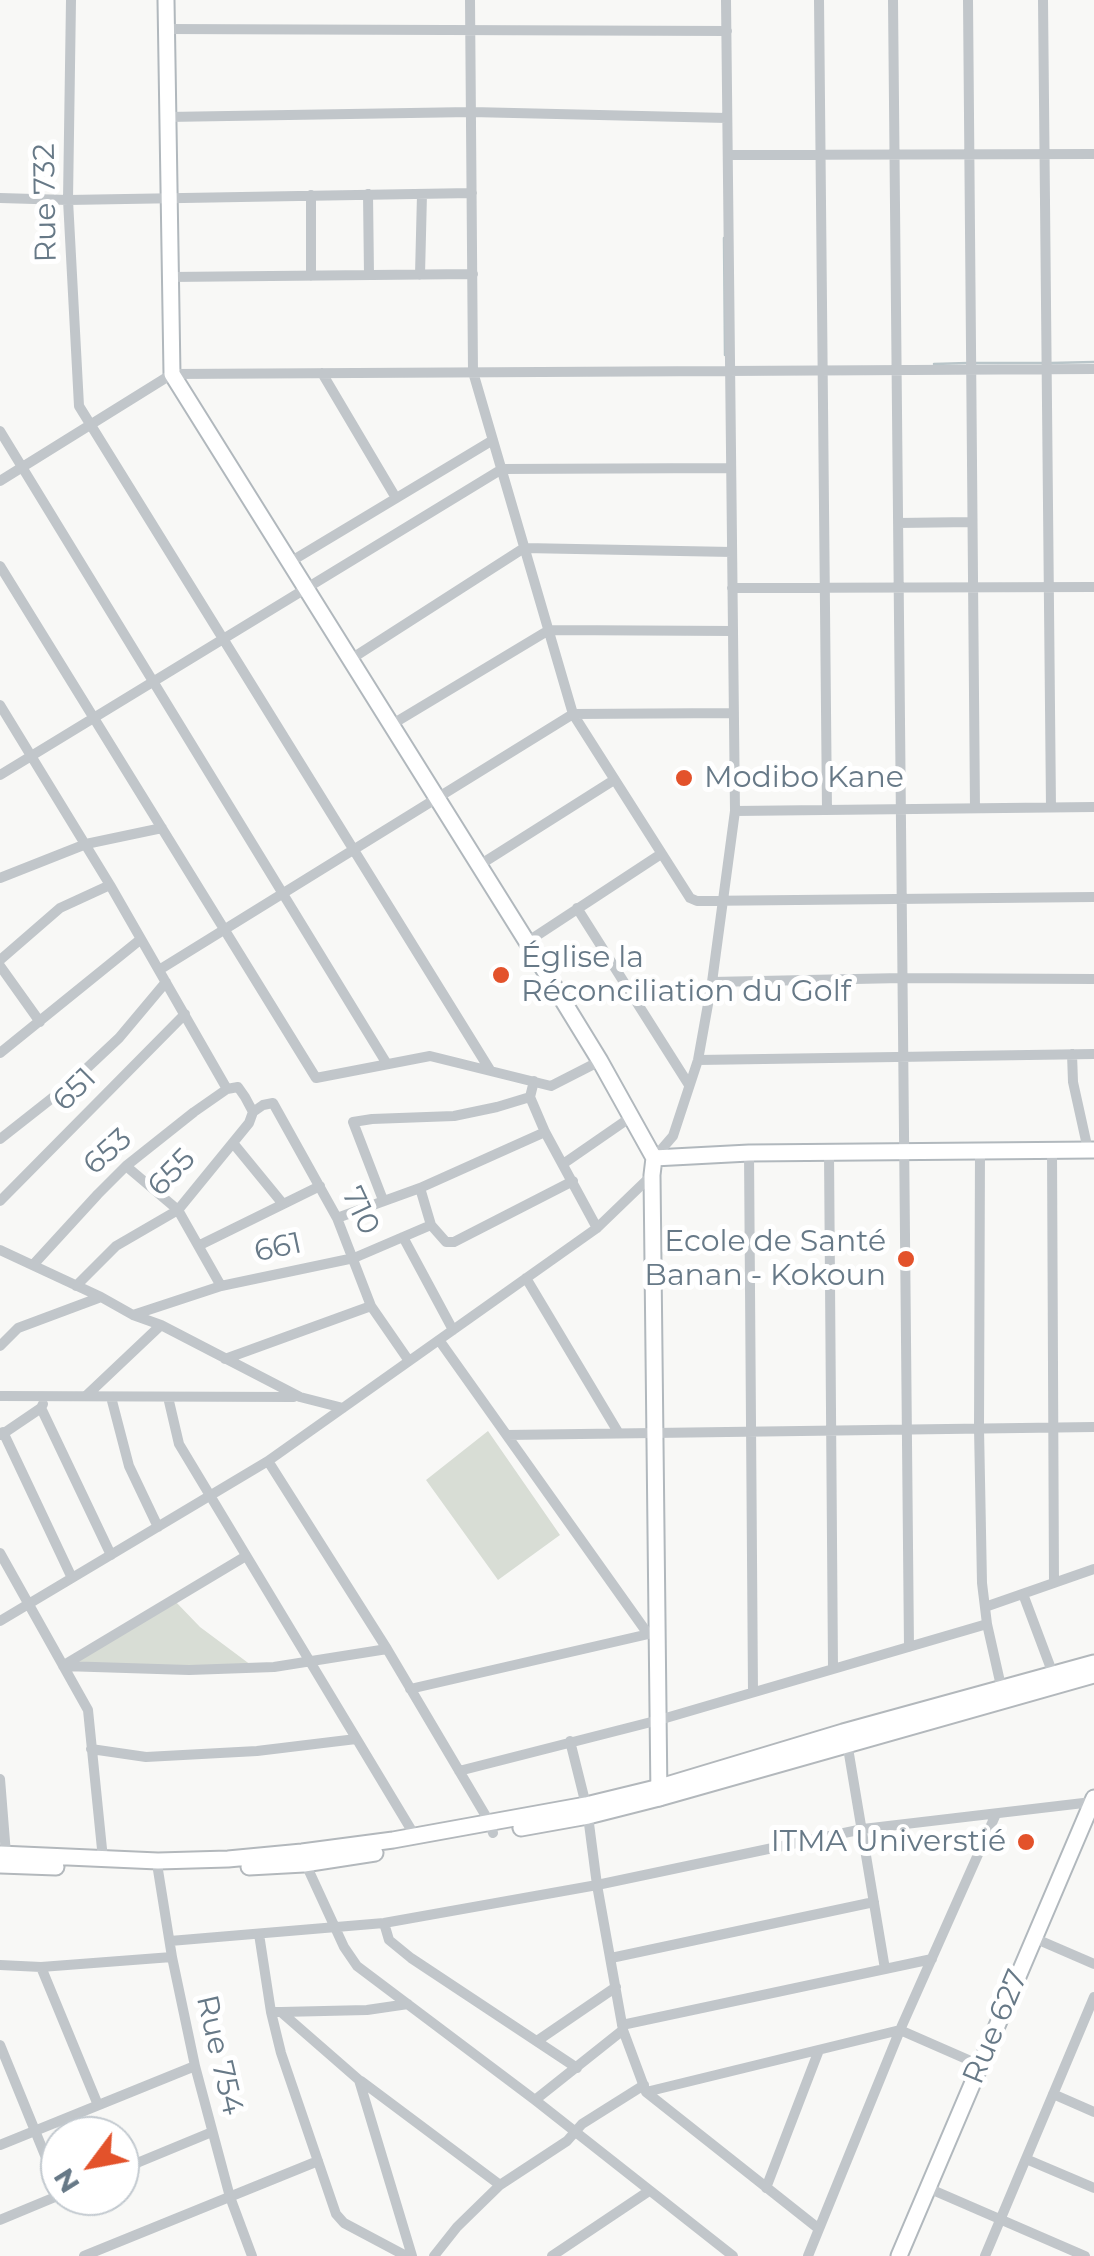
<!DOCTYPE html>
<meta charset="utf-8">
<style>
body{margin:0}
#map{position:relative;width:1094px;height:2256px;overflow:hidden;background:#f8f8f6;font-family:Montserrat,sans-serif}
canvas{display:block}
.north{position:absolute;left:40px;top:2116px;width:100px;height:100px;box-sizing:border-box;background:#fff;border:2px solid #c2c9cf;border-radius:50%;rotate:238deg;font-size:28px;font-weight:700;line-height:40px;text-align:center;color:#677987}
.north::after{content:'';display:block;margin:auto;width:35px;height:45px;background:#e3522b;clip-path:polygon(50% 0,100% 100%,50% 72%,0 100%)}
</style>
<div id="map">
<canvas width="1094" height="2256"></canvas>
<div class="north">N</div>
</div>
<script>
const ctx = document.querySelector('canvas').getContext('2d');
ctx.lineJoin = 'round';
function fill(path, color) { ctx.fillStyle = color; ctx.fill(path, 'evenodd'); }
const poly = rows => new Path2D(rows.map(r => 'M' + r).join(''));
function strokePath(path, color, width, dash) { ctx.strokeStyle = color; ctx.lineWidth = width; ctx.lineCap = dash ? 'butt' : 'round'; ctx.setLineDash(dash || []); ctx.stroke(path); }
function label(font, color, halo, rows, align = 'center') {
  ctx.font = font + ' Montserrat,sans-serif'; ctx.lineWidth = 10; ctx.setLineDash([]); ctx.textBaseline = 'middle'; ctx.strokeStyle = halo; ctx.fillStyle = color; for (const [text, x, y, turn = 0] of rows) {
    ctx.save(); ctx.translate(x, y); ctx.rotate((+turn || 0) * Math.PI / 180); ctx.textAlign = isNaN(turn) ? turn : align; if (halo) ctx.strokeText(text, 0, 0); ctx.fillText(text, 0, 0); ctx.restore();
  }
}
const green = poly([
 [488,1431,560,1535,498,1580,426,1480],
 [174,1600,200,1627,255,1668,63,1666]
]);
const stream = poly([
 [724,238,725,355],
 [976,363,1043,363],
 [1051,363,1094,362],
 [934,364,968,363]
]);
const street = poly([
 [71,0,68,200,79,406,490,1070],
 [470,0,473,372,573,714,690,898,697,901,1094,897],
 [819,0,827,810],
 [893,0,909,1647],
 [968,0,975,808],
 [1043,0,1051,807],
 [166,29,727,31],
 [167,117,471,112,727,118],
 [728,155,1094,154],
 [368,194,369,275],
 [0,198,68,200,472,193],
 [420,275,422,194],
 [311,276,311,195],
 [170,277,473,274],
 [322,373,396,498],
 [0,431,387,1064],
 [0,481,172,374,1094,369],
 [898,523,972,522],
 [290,562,493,440],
 [0,566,316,1078,430,1056,551,1086,600,1061],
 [732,588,1094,587],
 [351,659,524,548,732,552],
 [0,705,110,885,227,1089],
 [391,725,549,630,733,631],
 [0,775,502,469,731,468],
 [735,811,1094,807],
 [478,866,614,780],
 [0,878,86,844,162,828],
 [577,908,689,1085],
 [527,942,661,854],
 [0,960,60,908,110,885],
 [0,966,40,1022],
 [159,970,573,714,734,713],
 [712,982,902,978,1094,979],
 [0,1053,141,939],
 [1072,1054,1073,1082,1088,1150],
 [698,1060,1094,1054],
 [534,1081,530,1097,545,1132,597,1228],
 [253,1112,263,1105,273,1103,337,1218,371,1306,409,1361],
 [0,1139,70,1084,119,1038,166,982],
 [233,1143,283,1204],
 [980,1150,979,1428,982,1583,987,1624,1003,1695],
 [1052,1150,1054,1583],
 [749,1153,753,1692],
 [829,1153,833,1669],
 [654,1158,673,1136,698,1060,712,982,735,811,726,0],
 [563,1164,631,1117],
 [126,1166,178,1210,221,1286],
 [420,1188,431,1225,446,1242,454,1242,573,1181],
 [383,1200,353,1122,372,1119,454,1116,497,1107,530,1097],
 [0,1201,185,1014],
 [337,1218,420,1188,545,1132],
 [403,1237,453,1330],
 [200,1245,320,1186],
 [0,1250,101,1297,133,1315,161,1325,300,1397,343,1408],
 [33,1265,98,1194,126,1166,194,1112,227,1089],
 [526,1278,618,1432],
 [76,1286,116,1246,178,1210,249,1123,253,1112,245,1097,238,1087,227,1089],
 [133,1315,221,1286,354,1258,431,1225],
 [439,1340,648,1634],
 [0,1346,18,1328,101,1297],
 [225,1359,371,1306],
 [87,1395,161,1325],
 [0,1396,294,1397],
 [111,1397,129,1466,158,1527],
 [168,1397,179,1444,415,1836],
 [41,1408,111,1555],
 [3,1432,72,1578],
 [1,1435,41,1408,43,1404],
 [507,1435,1094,1427],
 [268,1461,387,1649,490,1823,493,1833],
 [0,1553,88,1710,103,1859],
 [1023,1594,1053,1674],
 [985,1607,1094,1569],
 [0,1621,268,1461,597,1228,652,1175],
 [64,1665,246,1556],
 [63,1666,189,1670,274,1667,387,1649],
 [410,1689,653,1633],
 [570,1741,586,1805],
 [847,1742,885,1969],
 [91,1749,146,1757,257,1751,356,1739],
 [459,1771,659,1720,987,1624],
 [0,1779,6,1854],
 [588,1816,597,1885,623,2030,646,2092,819,2229],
 [303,1858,344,1947,357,1966,535,2100,733,2256],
 [158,1861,158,1870,172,1957,195,2066,230,2197,252,2256],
 [384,1923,389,1940,411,1958,577,2068],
 [259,1934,271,2012,281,2012,359,2080,412,2256],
 [1034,1938,1094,1964],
 [170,1941,384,1923,597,1885,863,1829,1092,1802],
 [611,1958,874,1902],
 [0,1965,41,1967,172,1957],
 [41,1967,98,2105],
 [271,2012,281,2053,336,2214,344,2223,406,2256],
 [281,2012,367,2010,408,2004],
 [622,2025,932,1959],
 [537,2041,616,1987],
 [0,2045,60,2192],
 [361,2081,500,2185],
 [646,2092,900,2030,980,2065],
 [1053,2094,1094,2112],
 [535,2100,623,2030],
 [0,2145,195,2066],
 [1026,2159,1094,2188],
 [120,2170,212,2132],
 [766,2188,819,2050],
 [928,2188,1085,2256],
 [0,2220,60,2195],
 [84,2256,318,2161],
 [434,2256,457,2227,500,2185,567,2141,582,2124,644,2085],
 [552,2256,649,2191],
 [808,2256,900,2030,996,1814],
 [985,2256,1094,1997]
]);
const secondary = poly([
 [166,0,172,374,527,942,600,1061,654,1158,652,1175,659,1798],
 [654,1158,749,1153,1094,1150],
 [899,2256,1094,1798]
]);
const primary = poly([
 [521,1828,588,1816,659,1798,1094,1675],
 [0,1854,158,1861,228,1859,302,1852,393,1840,586,1805,660,1787,843,1732,1094,1663],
 [0,1865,56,1867],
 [249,1867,304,1864,375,1853]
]);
const markers = [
 [684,778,10,"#e3522b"],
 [501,975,10,"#e3522b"],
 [906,1259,10,"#e3522b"],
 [1026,1842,10,"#e3522b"]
];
const streetNames = [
 ["Rue 732",46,203,-91],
 ["651",75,1090,-45],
 ["653",108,1152,-42],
 ["655",172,1173,-46],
 ["710",360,1211,65],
 ["661",278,1248,-12],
 ["Rue 627",996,2027,-67],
 ["Rue 754",219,2055,77]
];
const poiNames = [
 ["Modibo Kane",704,778],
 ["Église la",521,958],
 ["Réconciliation du Golf",521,992],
 ["Ecole de Santé",886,1242,"right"],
 ["Banan - Kokoun",886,1276,"right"],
 ["ITMA Universtié",1006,1842,"right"]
];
fill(green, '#d8ddd5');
strokePath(stream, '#b9c5c9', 2.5);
strokePath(secondary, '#b1b8bd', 19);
strokePath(primary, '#b3b8bc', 19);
strokePath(street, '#c1c6ca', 10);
strokePath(secondary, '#fff', 15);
strokePath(primary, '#fff', 15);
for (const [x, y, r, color] of markers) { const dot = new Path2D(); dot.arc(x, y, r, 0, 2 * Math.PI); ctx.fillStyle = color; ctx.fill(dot); strokePath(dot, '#fff', 4); }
label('30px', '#677987', '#fff', streetNames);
label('30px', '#677987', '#fff', poiNames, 'left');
</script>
